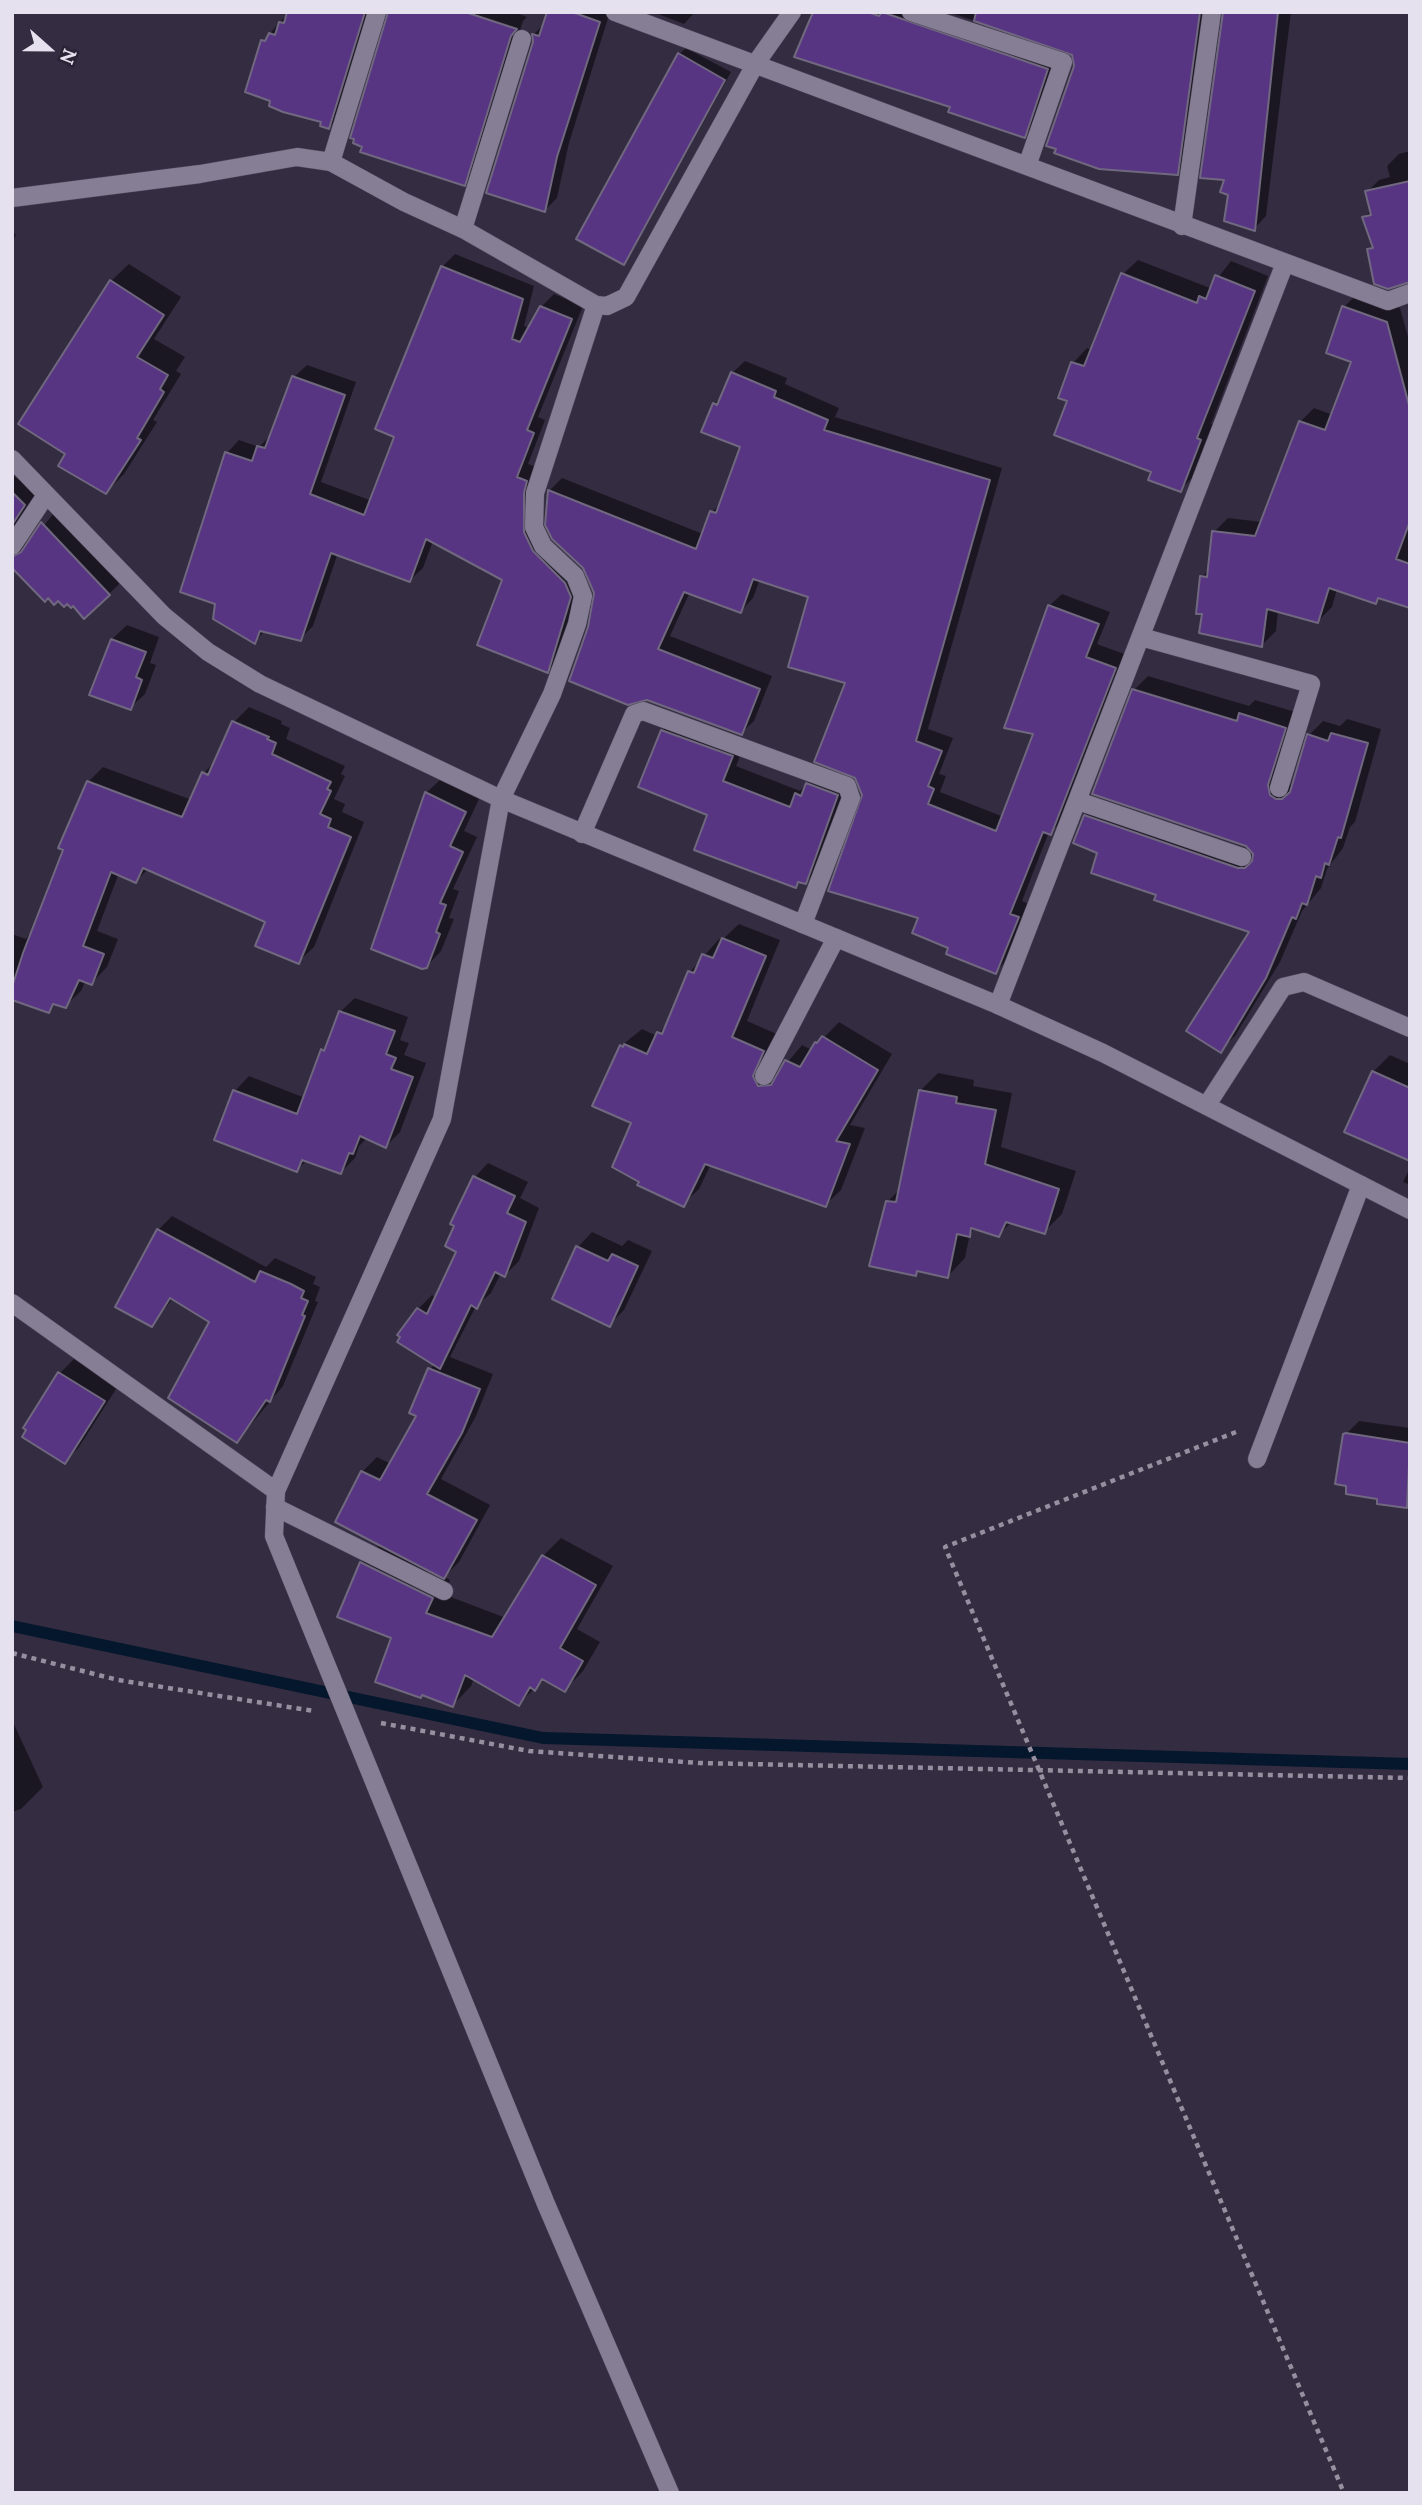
<!DOCTYPE html>
<style>
body{margin:0}
#map{position:relative;width:1422px;height:2505px;overflow:hidden;background:#342c41;font-family:Lora,serif}
canvas{display:block}
.frame{position:absolute;inset:0;border:14px solid #e5e1ee;pointer-events:none}
.north{position:absolute;left:14px;top:14px;width:70px;height:70px;-webkit-text-stroke:5px #2a2336;paint-order:stroke;rotate:111deg;font-size:19px;font-weight:700;line-height:28px;text-align:center;color:#e5e1ee}
.north::after{content:'';display:block;margin:auto;width:24px;height:32px;background:#e5e1ee;clip-path:polygon(50% 0,100% 100%,50% 72%,0 100%)}
</style>
<div id="map">
<canvas width="1422" height="2505"></canvas>
<div class="frame"></div>
<div class="north">N</div>
</div>
<script>
const ctx = document.querySelector('canvas').getContext('2d');
ctx.lineJoin = 'round';
function fill(path, color) { ctx.fillStyle = color; ctx.fill(path, 'evenodd'); }
const poly = rows => new Path2D(rows.map(r => 'M' + r).join(''));
function strokePath(path, color, width, dash) { ctx.strokeStyle = color; ctx.lineWidth = width; ctx.lineCap = dash ? 'butt' : 'round'; ctx.setLineDash(dash || []); ctx.stroke(path); }
const shadow = poly([
 [289,12,372,12,341,115,329,127,263,41],
 [390,12,514,12,527,17,523,21,476,171,464,184],
 [548,12,610,12,569,143,557,198,545,210,534,34,545,23],
 [653,12,695,12,684,24],
 [811,12,924,12,1060,57,1036,124,1024,136,952,106,797,56],
 [948,12,1210,12,1189,161,1177,173,1072,53],
 [1225,12,1291,12,1266,216,1254,229,1230,193,1227,179],
 [686,48,731,72,630,256,624,263,679,54],
 [1410,151,1410,273,1369,250,1374,245,1364,217,1372,210,1367,192,1379,180,1390,177,1387,166,1399,154],
 [12,233,16,234,12,245],
 [455,254,534,286,524,326,530,328,541,307,554,294,583,306,538,417,545,420,528,464,539,468,536,519,545,539,583,583,560,658,547,671,504,579,433,541,423,568,410,580,338,553,313,626,300,639,266,630,254,642,227,453,239,440,259,447,272,434,294,377,307,365,356,382,321,482,372,501,397,436,442,267],
 [1138,260,1210,288,1231,261,1268,276,1211,424,1214,425,1195,475,1180,490,1069,400,1073,363,1087,348,1092,350,1123,274],
 [129,264,181,297,154,339,185,357,176,371,181,374,153,420,157,422,124,474,106,492,68,454,111,281],
 [1358,293,1400,308,1410,344,1410,602,1380,597,1376,602,1337,589,1332,607,1318,621,1278,610,1276,631,1262,645,1204,613,1202,577,1209,569,1214,532,1228,518,1262,522,1300,422,1314,408,1333,415,1353,361,1344,307],
 [745,361,787,378,785,384,839,408,835,417,1002,468,928,729,953,738,939,774,946,776,940,792,1004,817,1036,733,1049,606,1062,594,1110,612,1097,644,1127,655,1064,821,1049,832,1022,901,1030,905,1008,959,995,972,950,947,920,917,864,795,847,682,810,596,760,579,753,598,741,611,690,592,670,636,772,676,754,721,741,733,590,627,596,592,585,567,547,524,550,490,562,478,703,534,712,512,722,502,742,446,714,404,723,395,732,373],
 [12,475,38,491,16,524,20,541,30,543,57,509,123,580,109,594,73,604,48,596,44,599,12,568],
 [127,625,159,637,150,663,156,665,145,694,130,708,112,639],
 [1148,676,1249,706,1255,700,1299,713,1284,781,1291,785,1309,735,1323,721,1340,726,1347,719,1381,729,1355,822,1350,827,1343,848,1327,869,1321,888,1302,911,1280,962,1235,1036,1220,1050,1251,931,1158,894,1099,852,1085,816,1100,801,1253,854,1134,690],
 [249,707,282,721,281,724,290,728,286,739,345,766,341,774,345,776,334,799,345,804,342,812,364,822,314,947,298,962,267,921,148,869,136,881,119,873,97,931,118,939,107,967,92,983,86,980,81,991,65,1006,57,1003,49,1011,12,998,12,934,26,939,38,922,88,782,103,767,192,800,204,773,217,759,234,722],
 [677,716,746,742,736,766,800,791,811,779,852,783,820,867,806,882,801,881,795,886,709,814,662,731],
 [441,779,480,797,464,831,477,837,453,889,459,891,449,918,454,919,441,951,427,966,426,793],
 [739,924,780,940,747,1021,779,1035,774,1071,781,1070,802,1045,812,1050,839,1022,892,1054,850,1125,865,1128,841,1190,825,1205,711,1164,699,1189,683,1204,634,1122,621,1046,642,1029,657,1036,668,1023,690,972,719,939,722,940],
 [355,998,408,1017,400,1040,409,1043,404,1055,426,1063,400,1132,386,1146,367,1138,359,1146,355,1158,341,1172,307,1160,297,1170,235,1091,249,1076,305,1098,340,1012],
 [1390,1055,1410,1064,1410,1159,1373,1072],
 [938,1073,974,1080,973,1086,1012,1093,1001,1147,1076,1171,1062,1214,1044,1232,1012,1222,998,1235,976,1228,970,1233,965,1258,948,1276,920,1270,915,1274,887,1202,901,1188,921,1090],
 [488,1163,528,1182,520,1198,539,1208,519,1261,505,1275,501,1273,491,1293,476,1306,450,1357,493,1374,476,1416,441,1479,490,1505,459,1562,444,1577,450,1580,443,1594,506,1618,543,1556,561,1538,613,1566,577,1629,600,1642,583,1671,565,1690,545,1679,519,1703,474,1678,471,1686,453,1705,394,1637,361,1563,380,1544,362,1472,377,1457,391,1464,419,1415,430,1369,435,1364,418,1309,432,1295,436,1298,459,1251,475,1177],
 [1410,1168,1410,1185,1403,1182],
 [172,1216,266,1267,275,1258,316,1277,313,1284,320,1287,315,1301,318,1302,283,1386,237,1441,212,1321,173,1298,152,1325,158,1230],
 [592,1232,622,1246,628,1240,652,1251,624,1310,610,1324,555,1298,578,1247],
 [74,1359,118,1386,79,1447,65,1462,60,1373],
 [1359,1421,1410,1428,1410,1505,1379,1497,1345,1435],
 [12,1720,43,1787,21,1809,12,1812]
]);
const stream = poly([
 [12,1626,543,1738,1410,1764]
]);
const building = poly([
 [287,12,365,12,329,129,320,126,321,122,283,112,269,106,270,101,245,92,261,40,265,41,269,33,275,35,279,22,284,23,287,12],
 [388,12,465,12,517,29,511,36,465,186,360,152,362,147,353,143,354,139,350,138,388,12],
 [547,12,572,12,600,22,557,157,545,212,486,193,533,42,532,34,539,36,547,12],
 [813,12,868,12,879,16,882,12,1048,69,1025,138,948,112,950,107,794,57,813,12],
 [976,12,1200,12,1178,175,1099,169,1054,153,1056,149,1046,146,1074,66,1072,55,974,21,976,12],
 [1223,12,1278,12,1255,231,1224,221,1228,195,1220,192,1224,180,1200,178,1223,12],
 [678,53,725,80,624,265,576,239,678,53],
 [1410,181,1410,282,1388,289,1374,284,1367,249,1373,248,1362,217,1371,215,1365,191,1410,181],
 [441,266,523,299,512,339,520,342,540,306,572,319,527,430,534,433,517,477,527,481,524,493,524,532,533,551,565,583,571,597,548,673,477,645,502,580,426,539,410,582,331,553,301,641,260,631,255,644,213,619,215,604,180,592,225,452,252,461,257,446,265,448,292,376,345,395,310,494,364,515,394,437,375,429,441,266],
 [1121,273,1197,303,1199,296,1206,299,1215,275,1255,291,1197,438,1201,440,1181,492,1148,480,1151,472,1054,435,1067,401,1058,398,1071,362,1084,366,1121,273],
 [110,280,164,315,137,357,168,375,160,389,164,392,137,438,141,440,106,494,58,466,65,454,18,424,110,280],
 [1342,306,1387,322,1410,409,1410,521,1396,559,1410,564,1410,608,1378,598,1376,604,1329,588,1318,623,1267,609,1262,647,1199,633,1202,614,1196,614,1200,576,1207,577,1212,531,1255,536,1299,421,1325,430,1351,362,1326,353,1342,306],
 [731,372,776,391,774,397,828,420,824,430,990,480,916,741,942,751,928,786,934,789,928,804,996,831,1033,734,1004,728,1048,605,1099,624,1086,657,1116,668,1051,835,1043,832,1010,914,1019,917,996,974,946,954,948,948,912,933,918,918,828,891,862,795,855,778,814,762,845,683,788,667,808,597,753,579,741,613,684,592,658,649,760,689,742,735,647,700,628,705,569,681,588,627,594,593,583,568,552,539,545,525,548,490,696,549,710,511,716,513,740,447,701,432,713,403,717,405,731,372],
 [12,492,25,505,12,525,12,492],
 [41,522,110,595,84,619,73,606,71,608,67,604,64,607,58,601,54,605,48,598,45,602,12,568,12,557,21,552,41,522],
 [111,639,146,652,136,677,142,680,131,710,89,695,111,639],
 [1132,689,1237,721,1239,713,1286,728,1268,785,1270,795,1276,799,1282,799,1290,792,1307,734,1328,741,1331,733,1368,743,1341,838,1338,837,1329,865,1325,863,1321,878,1316,876,1307,905,1302,903,1296,919,1292,917,1266,978,1221,1053,1186,1031,1249,932,1154,900,1156,895,1091,873,1097,853,1073,843,1084,815,1238,868,1245,868,1252,861,1253,854,1246,846,1092,794,1132,689],
 [232,721,269,737,267,739,276,743,272,754,331,782,327,789,331,791,320,814,331,819,328,827,351,837,299,964,255,946,265,922,143,868,136,883,111,872,83,946,104,954,92,985,79,980,66,1008,53,1004,49,1013,12,1000,12,987,23,953,63,850,58,848,87,781,182,817,202,772,208,775,232,721],
 [661,730,733,756,723,781,790,807,795,793,801,796,806,783,838,795,806,884,798,882,796,888,694,850,707,815,638,787,661,730],
 [425,792,466,812,450,846,463,852,440,903,446,905,436,932,440,934,427,968,422,969,371,949,425,792],
 [722,938,766,956,732,1037,764,1051,753,1076,758,1086,771,1085,785,1060,800,1067,815,1042,817,1043,822,1036,878,1070,836,1141,850,1144,826,1207,705,1164,684,1207,637,1185,639,1182,612,1167,631,1123,592,1106,620,1045,623,1047,624,1044,647,1054,657,1032,662,1034,688,971,694,973,702,954,713,958,722,938],
 [339,1011,395,1031,386,1054,396,1058,391,1069,413,1077,386,1148,360,1136,353,1154,349,1153,341,1174,302,1160,297,1172,214,1140,233,1090,297,1114,321,1049,324,1051,339,1011],
 [1372,1071,1410,1088,1410,1161,1344,1132,1372,1071],
 [919,1090,957,1097,956,1103,996,1110,985,1164,1059,1189,1045,1234,1006,1222,999,1237,971,1228,970,1237,957,1234,948,1278,917,1271,916,1276,869,1266,886,1201,896,1202,919,1090],
 [473,1176,515,1196,507,1213,526,1222,505,1277,495,1272,477,1309,471,1305,440,1369,397,1342,400,1337,397,1335,417,1308,427,1314,456,1252,445,1246,454,1226,450,1224,473,1176],
 [157,1229,255,1282,260,1271,291,1284,304,1291,301,1298,308,1301,302,1315,305,1316,270,1402,266,1400,237,1443,168,1398,209,1322,170,1298,152,1327,115,1307,157,1229],
 [576,1246,608,1261,612,1254,638,1266,610,1327,552,1299,576,1246],
 [428,1368,480,1389,462,1433,427,1494,477,1520,444,1579,335,1522,361,1471,380,1480,416,1416,409,1413,428,1368],
 [58,1372,105,1401,65,1464,22,1437,26,1430,23,1428,58,1372],
 [1346,1433,1410,1443,1407,1508,1377,1504,1377,1499,1346,1494,1346,1486,1335,1484,1343,1434,1346,1433],
 [542,1555,596,1585,560,1648,583,1661,565,1692,542,1679,535,1691,530,1687,519,1706,465,1675,453,1707,422,1695,421,1698,375,1682,391,1638,337,1617,360,1562,433,1598,426,1613,492,1637,542,1555]
]);
const path = poly([
 [1236,1432,945,1547,1344,2493],
 [12,1653,118,1680,314,1711],
 [381,1723,529,1751,699,1763,1410,1778]
]);
const service = poly([
 [331,162,377,12],
 [463,229,522,39],
 [764,1076,836,938],
 [1207,1105,1283,987,1304,982,1410,1028],
 [1257,1459,1361,1185],
 [275,1507,444,1591]
]);
const minor = poly([
 [615,12,1388,301,1410,293],
 [911,12,1063,62,1027,166],
 [12,198,200,174,297,157,331,162,404,202,463,229,596,305,607,306,626,297,756,63,792,12],
 [1182,226,1212,12],
 [596,305,535,493,534,527,543,546,575,576,583,596,577,624,552,694,501,799,442,1119,276,1491,274,1536,546,2204,670,2493],
 [12,546,46,495],
 [1141,637,1311,684,1279,788],
 [1078,801,1242,857],
 [582,834,634,714,643,711,847,786,851,798,803,924],
 [998,1005,1285,263],
 [12,1303,276,1491]
]);
const tertiary = poly([
 [12,459,164,616,208,652,260,684,501,799,998,1005,1103,1053,1410,1210]
]);
fill(shadow, '#0007');
strokePath(stream, '#04172d', 12);
fill(building, '#573583');
strokePath(building, '#70687f', 2);
strokePath(service, '#50495b', 19);
strokePath(minor, '#50495b', 19);
strokePath(tertiary, '#50495b', 19);
strokePath(path, '#958f9f', 4.5, [5, 5]);
strokePath(service, '#867e95', 18);
strokePath(minor, '#867e95', 18);
strokePath(tertiary, '#867e95', 18);
</script>
